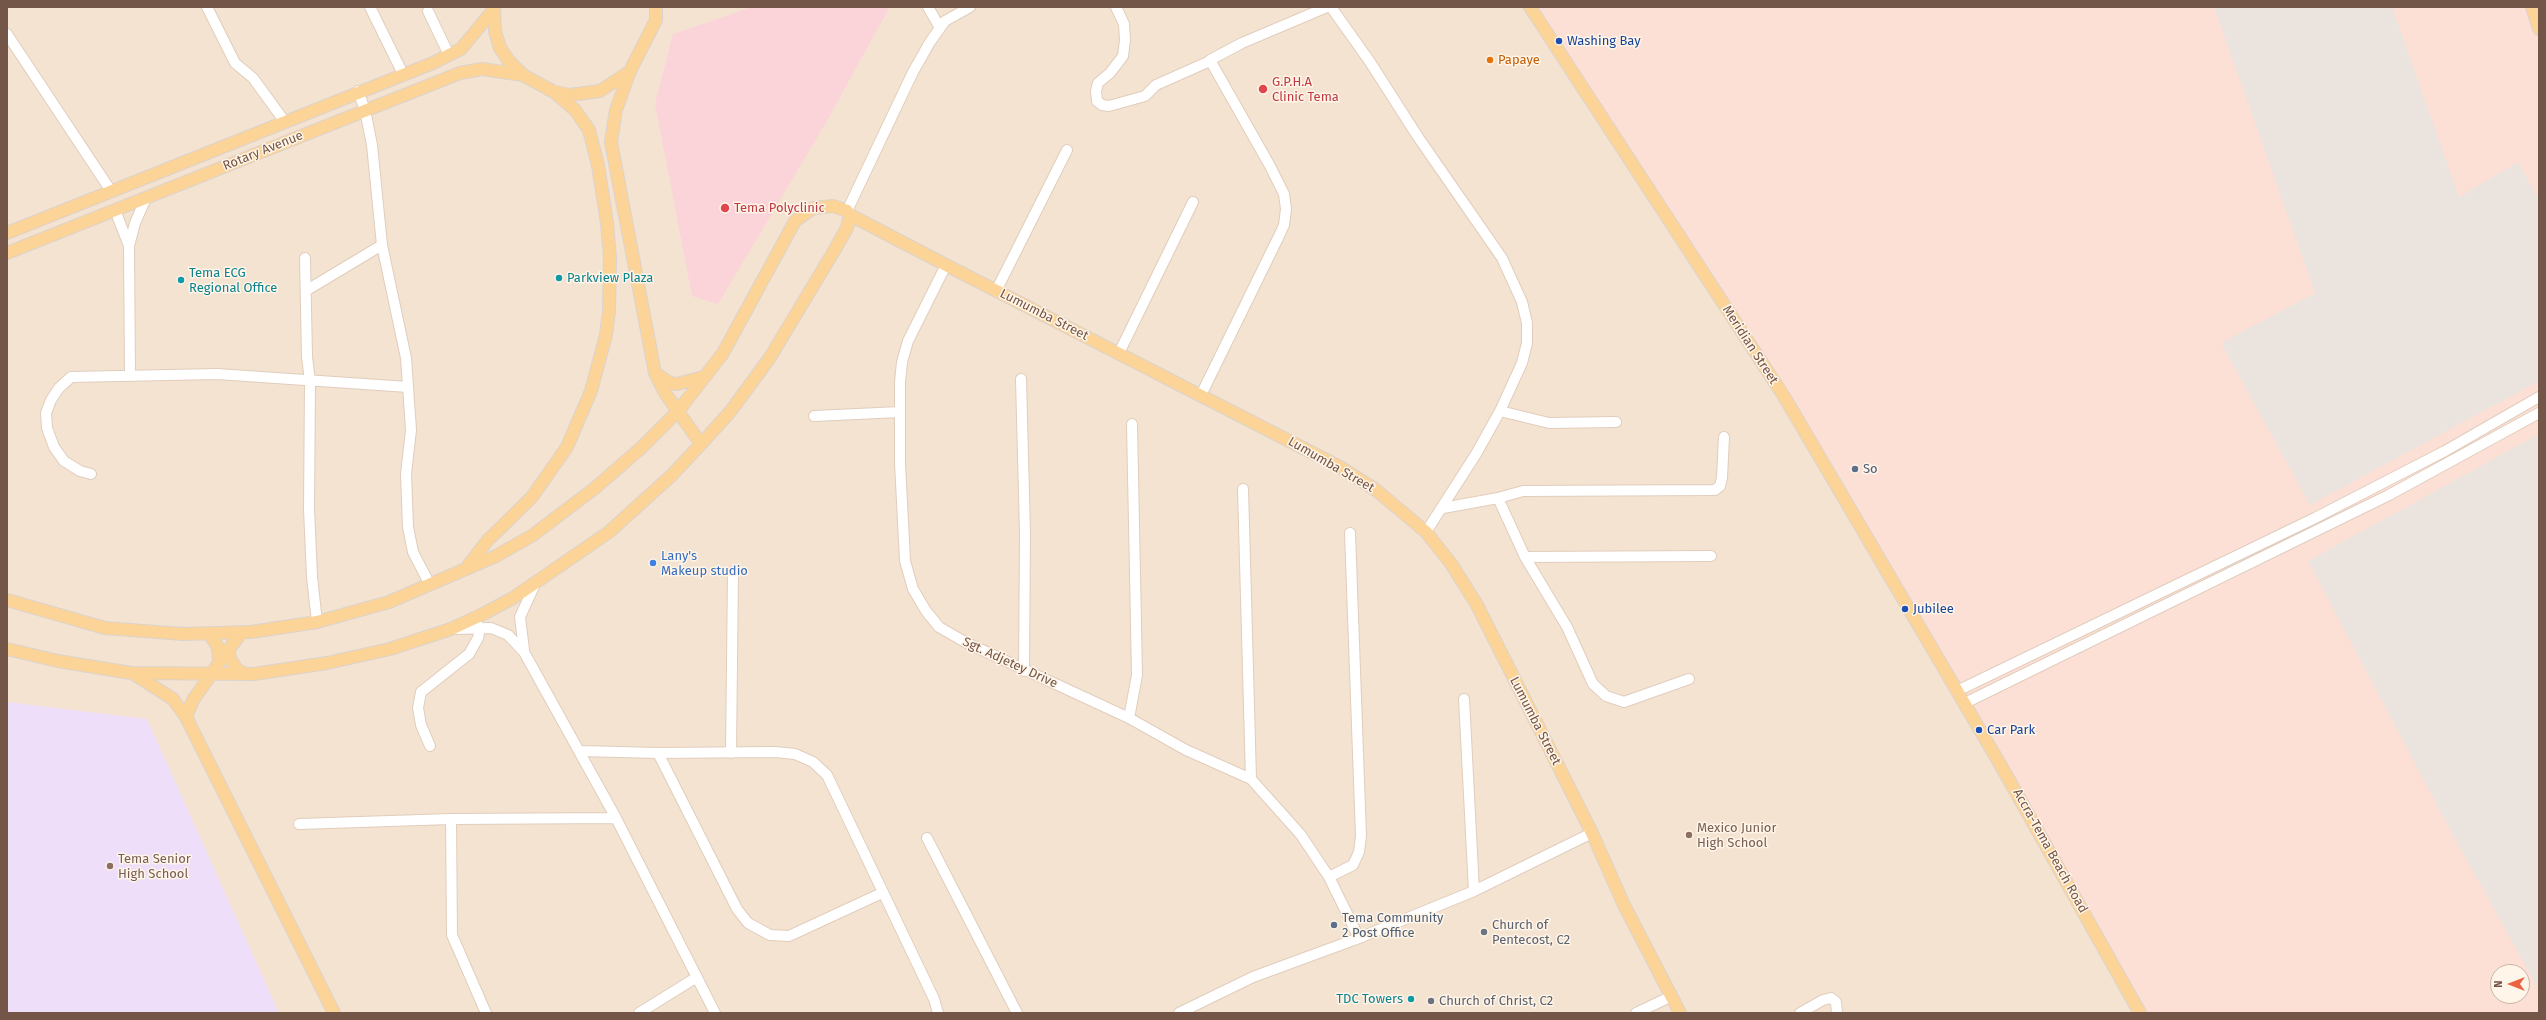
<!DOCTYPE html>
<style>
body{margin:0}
#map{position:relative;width:2546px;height:1020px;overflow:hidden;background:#fdf1e1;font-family:"Fira Sans",sans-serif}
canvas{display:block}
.frame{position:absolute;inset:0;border:8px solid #745648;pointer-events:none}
.north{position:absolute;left:2490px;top:964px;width:40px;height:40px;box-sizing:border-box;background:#fff5e8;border:1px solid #c7b5a8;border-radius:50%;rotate:270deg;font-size:11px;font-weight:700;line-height:16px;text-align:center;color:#745648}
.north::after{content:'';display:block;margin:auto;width:14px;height:18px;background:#ea6343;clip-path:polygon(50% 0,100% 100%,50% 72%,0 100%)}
</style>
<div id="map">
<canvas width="2546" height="1020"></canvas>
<div class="frame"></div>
<div class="north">N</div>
</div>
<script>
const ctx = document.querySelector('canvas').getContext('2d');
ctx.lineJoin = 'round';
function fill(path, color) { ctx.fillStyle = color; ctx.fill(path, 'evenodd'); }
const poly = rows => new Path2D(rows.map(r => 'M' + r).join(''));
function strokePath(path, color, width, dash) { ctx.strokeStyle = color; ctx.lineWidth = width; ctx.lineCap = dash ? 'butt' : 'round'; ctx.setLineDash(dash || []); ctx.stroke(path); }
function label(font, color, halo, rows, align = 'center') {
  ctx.font = font + ' "Fira Sans",sans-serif'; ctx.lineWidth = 3; ctx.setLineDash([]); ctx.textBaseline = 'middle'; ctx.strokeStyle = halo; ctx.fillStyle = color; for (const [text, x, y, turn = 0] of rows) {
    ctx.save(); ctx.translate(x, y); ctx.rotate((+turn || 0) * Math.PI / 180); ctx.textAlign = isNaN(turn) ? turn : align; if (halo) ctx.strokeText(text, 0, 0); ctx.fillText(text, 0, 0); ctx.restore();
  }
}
const residential = poly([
 [7,7,1526,7,1739,331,2141,1013,7,1013]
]);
const commercial = poly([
 [1526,7,2539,7,2539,1013,2141,1013,1739,331],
 [2498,972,2522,972,2522,996,2498,996]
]);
const industrial = poly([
 [2214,7,2392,7,2459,197,2518,162,2539,201,2539,381,2310,505,2221,343,2315,293],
 [2539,434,2539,990,2447,824,2308,561]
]);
const education = poly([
 [7,702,147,719,279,1013,7,1013]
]);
const medical = poly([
 [752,7,887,7,888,10,827,121,718,304,692,296,655,104,673,34]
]);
const minor = poly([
 [207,7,235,63,253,78,285,122],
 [370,7,403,74],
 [928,7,940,28],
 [1116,7,1124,24,1125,40,1123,56,1110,73,1098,83,1096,91,1097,101,1102,105,1109,106,1145,96,1156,85,1210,61],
 [1331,7,1370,62,1418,137,1502,258,1522,302,1527,323,1527,343,1522,363,1500,411,1476,454,1426,532],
 [428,11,449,55],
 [7,34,111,191],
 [358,91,365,110,372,145,382,245,406,358,411,430,406,474,408,527,413,552,430,585],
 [115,210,129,246],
 [847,211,913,72,930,42,945,21,970,7],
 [305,258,307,357,310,381,309,509,312,577,317,622],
 [946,265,908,341,902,362,900,382,900,463,905,561,913,589,926,611,939,627,965,642,1129,718,1186,750,1251,779,1301,835,1329,877,1359,938],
 [307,290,382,245],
 [996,291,1067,150],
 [1119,353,1193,202],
 [130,376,129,246,135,223,146,198],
 [1021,379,1025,533,1024,671],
 [1201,395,1278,238,1284,225,1286,209,1284,194,1270,166,1210,60,1242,43,1327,7],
 [1500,411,1549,423,1616,422],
 [814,416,900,412],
 [91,474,80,471,64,461,54,447,47,428,46,413,51,400,59,388,71,377,217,374,408,387],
 [1243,489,1251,779],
 [1498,498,1525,557,1567,627,1593,684,1606,696,1624,702,1689,679],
 [1443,508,1498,498,1523,491,1715,490,1720,486,1722,478,1724,437],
 [1525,557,1711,556],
 [454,629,491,628,508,635,524,652,616,818,715,1013],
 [524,650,520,617,536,582],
 [1957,691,2315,518,2445,451,2539,397],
 [1464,699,1474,891],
 [1965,703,2389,495,2539,413],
 [1129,718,1137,675,1132,424],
 [430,746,421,725,418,708,421,692,469,654,478,638,480,627],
 [580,751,658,753,775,752,795,754,813,762,827,775,934,999,938,1013],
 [658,753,737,909,748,923,770,935,789,936,882,893],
 [731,753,733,572],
 [451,819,452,935,486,1013],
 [299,824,451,819,616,818],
 [927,838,1017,1013],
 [1329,877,1353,865,1359,852,1361,836,1350,533],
 [639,1013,697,977],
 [1179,1013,1253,977,1359,938,1474,891,1592,833],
 [1636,1013,1672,996],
 [1800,1013,1823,1000,1831,998,1836,1002,1837,1013]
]);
const major = poly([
 [656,7,656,20,630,71,616,110,611,142,655,373,665,393,701,444],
 [1530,7,1785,398,2000,764,2140,1013],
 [2532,7,2539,29],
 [555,92,570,95,600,91,629,72],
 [7,233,433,63,461,49,494,9],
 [7,253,460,73,482,69,523,75],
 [655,373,670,383,677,384,704,377],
 [468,566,487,541,532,497,567,447,591,391,606,335,609,311,610,258,607,223,598,165,589,130,575,110,554,92,523,75,509,61,500,48,495,31,494,7],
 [7,600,105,628,183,634,251,632,317,622,389,602,496,556,533,535,595,488,641,448,679,410,723,353,795,221,813,208,833,206,847,211,850,215,946,265,1340,467,1376,490,1426,532,1452,565,1477,605,1592,833,1624,905,1680,1013],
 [241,633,229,649,229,657,237,670,246,674],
 [7,649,58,661,131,673,254,674,327,663,390,649,451,629,485,613,513,598,609,532,672,475,701,444,730,412,769,359,834,251,847,228,850,215],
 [134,674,173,699,186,717,334,1013],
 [186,717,193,700,219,663,218,647,210,635]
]);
const markers = [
 [1559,41,4,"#1a4fb4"],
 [1490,60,4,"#e8710a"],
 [1263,89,5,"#e0444e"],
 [725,208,5,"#e0444e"],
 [559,278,4,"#0f9aa8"],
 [181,280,4,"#0f9aa8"],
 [1855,469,4,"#5c6f8a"],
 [653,563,4,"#3f7fe0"],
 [1905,609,4,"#1a4fb4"],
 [1979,730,4,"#1a4fb4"],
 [1689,835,4,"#8d6e63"],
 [110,866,4,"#8d6e63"],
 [1334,925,4,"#5c6f8a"],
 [1484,932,4,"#6b7280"],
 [1411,999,4,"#0f9aa8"],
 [1431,1001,4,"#6b7280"]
];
const transitNames = [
 ["Washing Bay",1567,41],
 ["Jubilee",1913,609],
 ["Car Park",1987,730]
];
const foodNames = [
 ["Papaye",1498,60]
];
const healthNames = [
 ["G.P.H.A",1272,82],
 ["Clinic Tema",1272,97],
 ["Tema Polyclinic",734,208]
];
const streetNames = [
 ["Rotary Avenue",263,151,-22],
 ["Lumumba Street",1044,315,27],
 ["Meridian Street",1750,345,57],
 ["Lumumba Street",1331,465,30],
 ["Sgt. Adjetey Drive",1010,663,25],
 ["Lumumba Street",1535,721,63],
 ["Accra-Tema Beach Road",2050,851,61]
];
const cultureNames = [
 ["Tema ECG",189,273],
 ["Regional Office",189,288],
 ["Parkview Plaza",567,278],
 ["TDC Towers",1403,999,"right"]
];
const serviceNames = [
 ["So",1863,469],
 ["Tema Community",1342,918],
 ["2 Post Office",1342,933]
];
const shopNames = [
 ["Lany's",661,556],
 ["Makeup studio",661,571]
];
const educationNames = [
 ["Mexico Junior",1697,828],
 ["High School",1697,843],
 ["Tema Senior",118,859],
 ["High School",118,874]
];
const worshipNames = [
 ["Church of",1492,925],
 ["Pentecost, C2",1492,940],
 ["Church of Christ, C2",1439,1001]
];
fill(residential, '#f4e3d0');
fill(commercial, '#fde0d5');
fill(industrial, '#ebe3dd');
fill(education, '#eedef9');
fill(medical, '#fbd4da');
strokePath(minor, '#e1cdbd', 12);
strokePath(major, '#dbd3cf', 14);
strokePath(minor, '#fff', 10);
strokePath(major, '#fdd498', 12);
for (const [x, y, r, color] of markers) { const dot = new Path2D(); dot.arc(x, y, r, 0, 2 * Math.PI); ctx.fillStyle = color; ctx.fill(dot); strokePath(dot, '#fff5e8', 1.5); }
label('13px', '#164399', '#fff5e8', transitNames, 'left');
label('13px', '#c56008', '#fff5e8', foodNames, 'left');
label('13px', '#be3a42', '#fff5e8', healthNames, 'left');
label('13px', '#745648', '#fff5e8', streetNames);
label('13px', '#0d838f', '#fff5e8', cultureNames, 'left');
label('13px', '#4e5e75', '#fff5e8', serviceNames, 'left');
label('13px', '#366cbe', '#fff5e8', shopNames, 'left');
label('13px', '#785e54', '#fff5e8', educationNames, 'left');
label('13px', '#5b616d', '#fff5e8', worshipNames, 'left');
</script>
